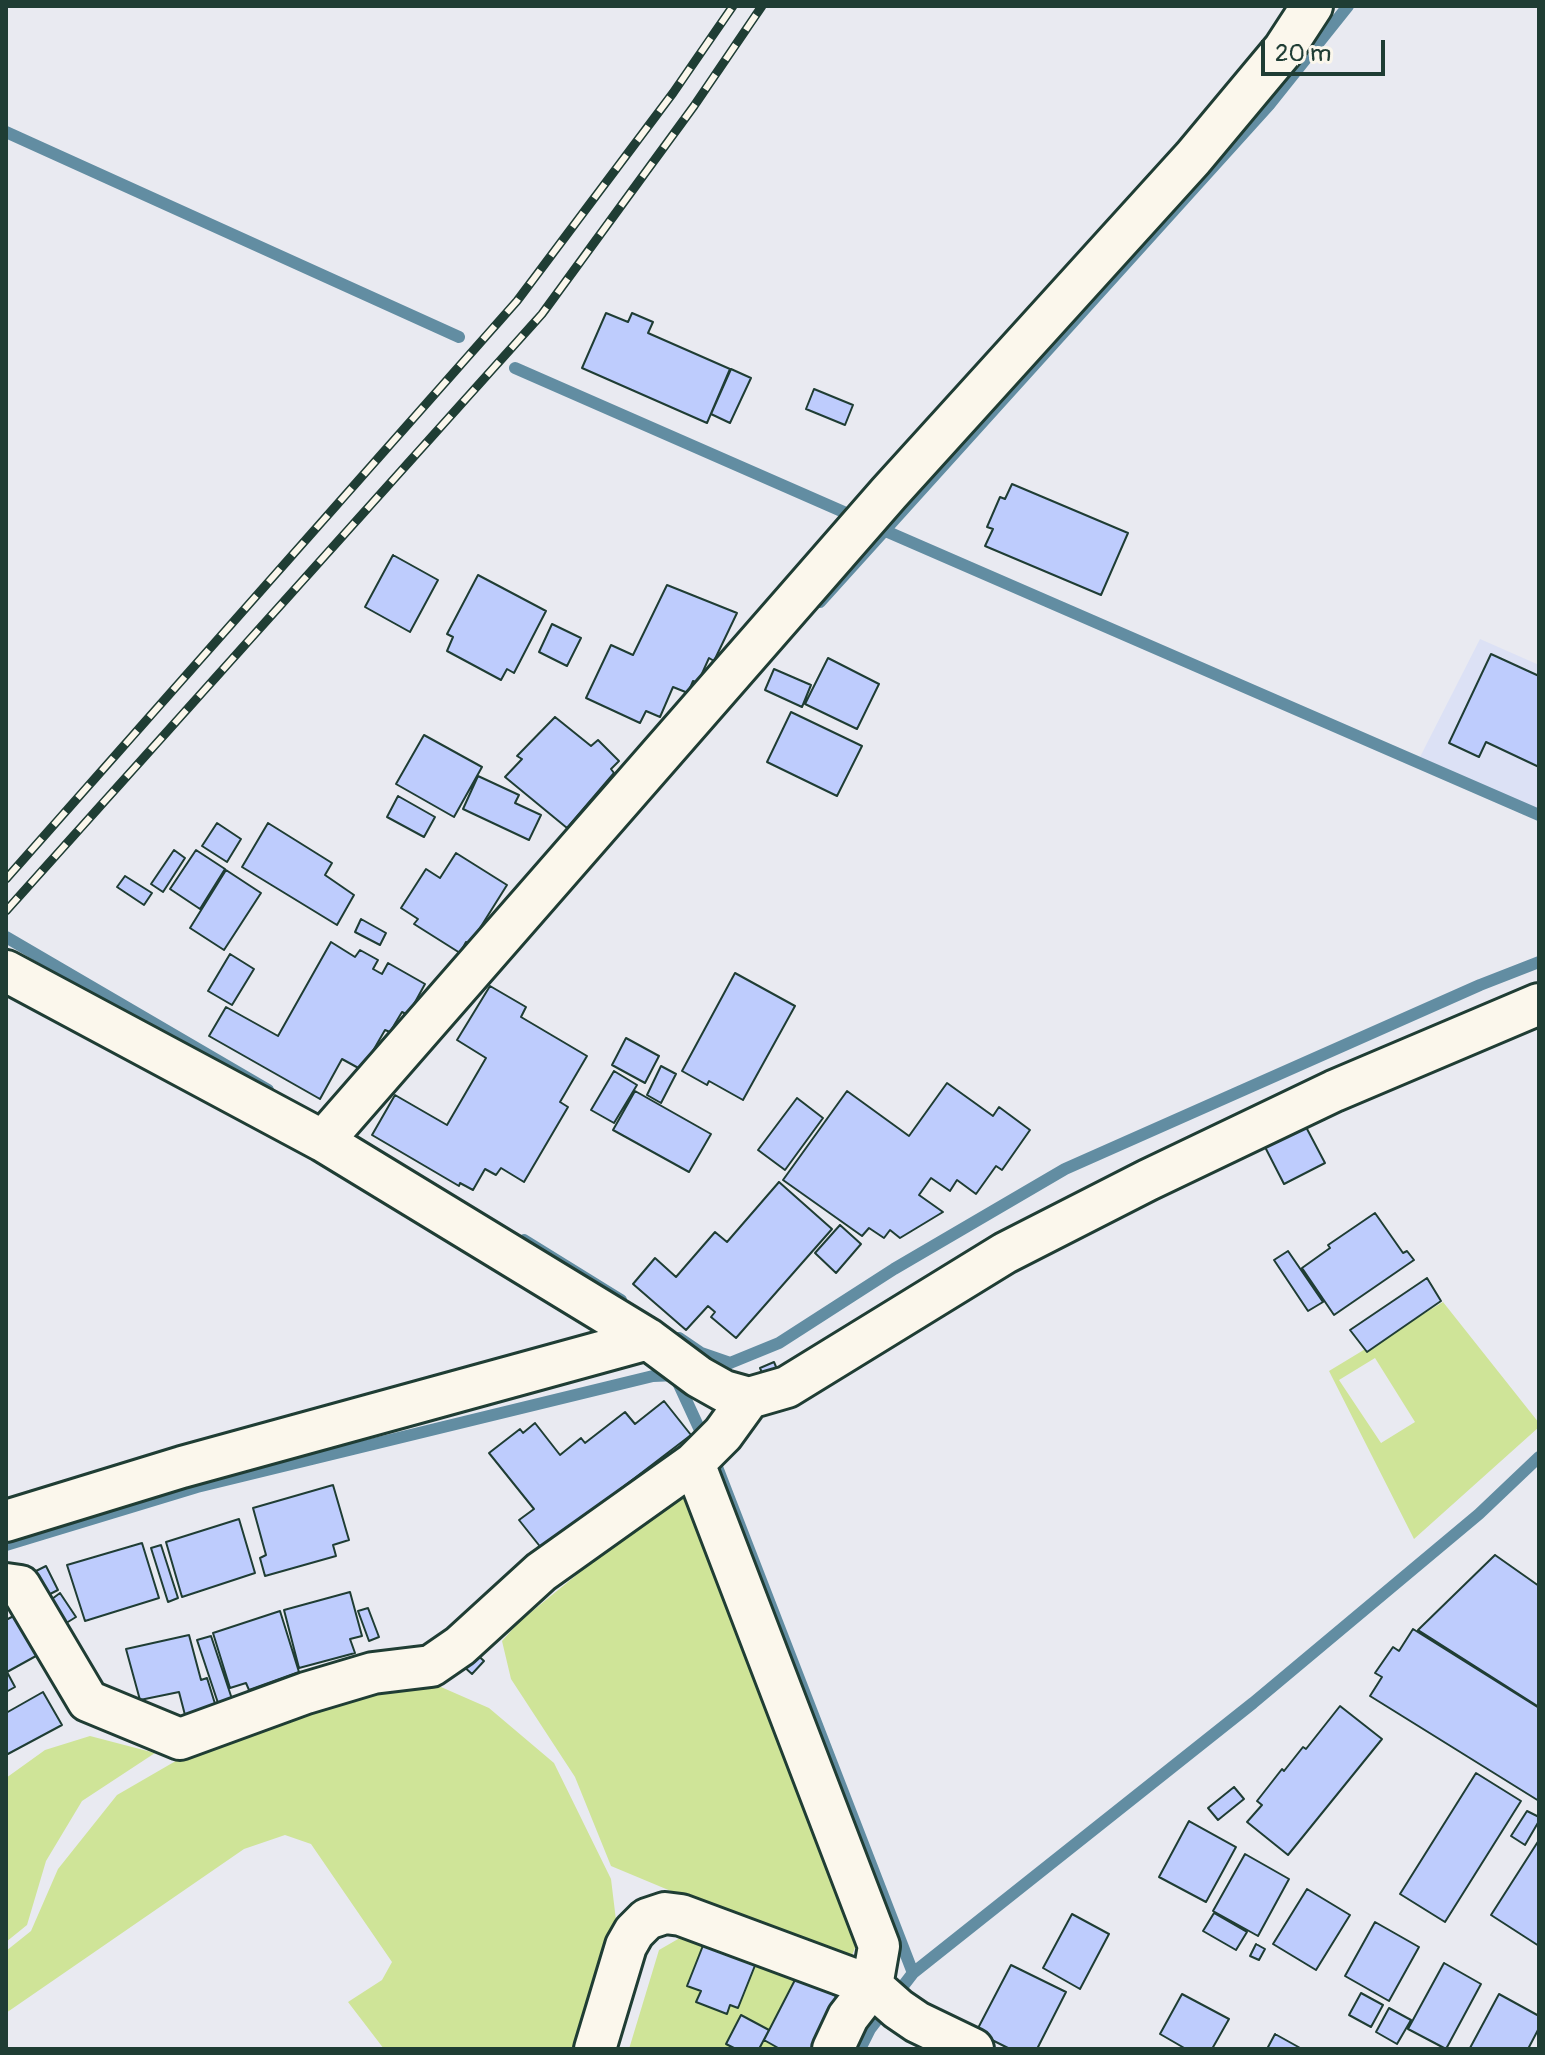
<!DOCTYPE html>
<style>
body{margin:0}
#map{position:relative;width:1545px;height:2055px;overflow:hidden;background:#e9eaf1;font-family:Pangolin,sans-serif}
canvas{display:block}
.frame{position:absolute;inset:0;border:8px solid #1f3d34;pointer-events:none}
.scale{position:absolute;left:1261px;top:40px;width:124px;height:36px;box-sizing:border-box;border:4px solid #1f3d34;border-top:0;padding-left:10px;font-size:24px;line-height:28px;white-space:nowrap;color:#1f3d34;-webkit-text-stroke:6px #fbf7ec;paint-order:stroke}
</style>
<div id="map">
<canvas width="1545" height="2055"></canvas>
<div class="frame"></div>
<div class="scale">20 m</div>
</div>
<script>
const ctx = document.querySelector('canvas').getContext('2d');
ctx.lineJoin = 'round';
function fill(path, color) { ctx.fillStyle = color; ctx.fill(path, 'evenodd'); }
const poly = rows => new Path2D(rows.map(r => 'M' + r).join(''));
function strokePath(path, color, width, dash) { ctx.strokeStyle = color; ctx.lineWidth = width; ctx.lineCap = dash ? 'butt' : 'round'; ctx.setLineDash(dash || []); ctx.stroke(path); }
const built = poly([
 [1480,639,1539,665,1539,811,1420,757]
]);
const green = poly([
 [1443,1302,1539,1423,1539,1427,1414,1539,1329,1371],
 [1375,1358,1415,1422,1381,1443,1339,1380],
 [684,1487,859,1938,848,1965,611,1866,575,1777,511,1679,502,1641,519,1622],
 [425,1680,489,1708,554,1763,611,1879,619,1945,589,2032,573,2049,384,2049,348,2002,382,1980,392,1962,311,1844,285,1835,244,1849,6,2013,6,1951,31,1931,58,1869,117,1795,212,1740,335,1695],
 [90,1736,155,1753,82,1801,46,1861,27,1925,6,1942,6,1778,45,1750],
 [685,1935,834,1992,834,2004,812,2049,629,2049,659,1950]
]);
const stream = poly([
 [6,132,459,337],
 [515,368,846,513],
 [881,529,1539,815],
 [820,602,1269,105,1348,6],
 [6,937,268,1090],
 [524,1240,621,1300],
 [679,1338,701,1353,730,1363],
 [703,1369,730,1363,779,1343,894,1269,1065,1169,1480,985,1539,962],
 [675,1376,717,1467,913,1973],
 [6,1545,197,1487,653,1376,677,1375],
 [860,2049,870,2029,913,1973,1253,1703,1479,1514,1539,1457]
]);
const building = poly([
 [606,313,628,322,632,313,653,322,648,333,730,369,707,423,582,368,606,313],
 [731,369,751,378,730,423,711,414,731,369],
 [814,389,853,405,845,425,806,409,814,389],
 [1012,484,1128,533,1101,595,985,546,993,529,987,527,1000,497,1005,499,1012,484],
 [393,555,438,580,410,632,365,607,393,555],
 [478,575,546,611,514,673,507,669,501,680,447,651,453,637,447,634,478,575],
 [667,585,737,613,714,661,709,658,700,678,696,682,693,681,688,693,673,687,660,717,646,711,640,723,586,698,611,645,633,655,667,585],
 [552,624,581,638,567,666,539,652,552,624],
 [1491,654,1539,676,1539,767,1486,742,1479,757,1449,743,1491,654],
 [828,658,879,684,857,729,805,704,828,658],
 [774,669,811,685,802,707,765,690,774,669],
 [791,712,862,746,837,796,767,762,791,712],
 [555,717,591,746,598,740,619,761,611,769,614,773,567,828,505,777,522,759,517,756,555,717],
 [424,735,482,767,454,817,396,784,424,735],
 [478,776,519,795,515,803,541,815,529,840,463,809,478,776],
 [398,796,435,817,424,837,387,817,398,796],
 [217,823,241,839,227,862,202,846,217,823],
 [268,823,332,863,325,875,354,895,337,925,242,867,268,823],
 [174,850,185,858,163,892,151,884,174,850],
 [196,850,225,869,200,909,170,889,196,850],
 [456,853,507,885,470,944,466,942,460,953,414,924,418,919,401,908,426,869,440,878,456,853],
 [226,870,261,893,224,950,190,928,226,870],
 [125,876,152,893,144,905,117,887,125,876],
 [361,919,386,933,380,945,355,932,361,919],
 [331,942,355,957,360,950,378,960,373,969,382,974,388,963,425,984,408,1015,402,1012,390,1032,385,1030,362,1070,342,1059,320,1099,209,1036,226,1007,278,1036,331,942],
 [230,954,254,969,232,1005,208,991,230,954],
 [735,973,795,1006,743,1100,709,1081,707,1085,682,1071,735,973],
 [490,986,526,1007,521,1017,587,1056,560,1102,568,1107,524,1182,501,1168,496,1175,485,1169,473,1190,460,1183,459,1186,372,1135,395,1095,447,1125,486,1058,457,1040,490,986],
 [626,1038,659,1056,645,1083,612,1065,626,1038],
 [661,1066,676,1074,661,1103,647,1095,661,1066],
 [614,1071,637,1085,614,1123,591,1110,614,1071],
 [947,1083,993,1116,999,1107,1030,1130,1002,1170,996,1166,976,1194,957,1180,950,1191,931,1178,919,1195,943,1212,900,1238,890,1230,884,1238,869,1228,862,1236,783,1180,847,1091,909,1136,947,1083],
 [635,1091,711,1134,689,1172,613,1130,635,1091],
 [797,1098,823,1118,785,1170,758,1150,797,1098],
 [1306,1127,1325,1163,1284,1184,1265,1147,1306,1127],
 [779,1182,832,1229,736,1338,711,1317,715,1312,708,1306,686,1330,633,1284,655,1258,676,1277,715,1232,727,1242,779,1182],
 [1375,1213,1403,1253,1407,1251,1414,1260,1334,1315,1302,1268,1330,1248,1328,1245,1375,1213],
 [840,1225,861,1244,836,1273,815,1253,840,1225],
 [1288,1251,1323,1302,1308,1311,1274,1260,1288,1251],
 [1427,1278,1441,1301,1367,1352,1350,1330,1427,1278],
 [774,1362,779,1374,765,1380,760,1368,774,1362],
 [664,1401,691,1435,542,1549,519,1520,534,1509,489,1453,520,1429,523,1433,535,1423,560,1455,581,1438,585,1443,625,1412,635,1424,664,1401],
 [333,1485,349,1540,333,1545,336,1556,265,1576,260,1558,266,1555,253,1508,333,1485],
 [239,1519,255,1573,182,1597,166,1542,239,1519],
 [142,1543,159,1598,85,1621,67,1565,142,1543],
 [161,1545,178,1598,168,1602,151,1548,161,1545],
 [1495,1555,1539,1586,1539,1707,1418,1630,1495,1555],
 [46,1566,58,1590,44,1597,32,1573,46,1566],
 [350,1592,362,1636,350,1639,355,1653,299,1668,284,1610,350,1592],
 [60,1593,76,1617,63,1625,48,1602,60,1593],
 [368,1608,379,1637,369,1641,358,1611,368,1608],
 [23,1611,45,1651,7,1672,15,1687,6,1692,6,1620,23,1611],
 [280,1611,299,1672,249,1690,246,1683,230,1688,213,1633,280,1611],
 [1413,1629,1539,1708,1539,1801,1370,1696,1382,1677,1375,1673,1393,1647,1399,1651,1413,1629],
 [189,1635,201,1680,207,1678,216,1707,185,1715,179,1692,140,1700,126,1649,189,1635],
 [211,1636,233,1702,219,1706,197,1640,211,1636],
 [473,1651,484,1661,472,1674,462,1665,473,1651],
 [43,1692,62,1725,6,1755,6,1713,43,1692],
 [1340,1706,1382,1739,1288,1855,1247,1822,1262,1805,1257,1801,1282,1769,1284,1771,1303,1747,1306,1749,1340,1706],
 [1476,1773,1521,1801,1445,1922,1400,1894,1476,1773],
 [1234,1787,1244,1799,1218,1820,1208,1808,1234,1787],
 [1527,1811,1539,1817,1539,1821,1525,1845,1511,1836,1527,1811],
 [1189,1821,1236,1847,1206,1902,1159,1877,1189,1821],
 [1539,1840,1539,1946,1491,1915,1539,1840],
 [1245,1854,1289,1879,1258,1936,1213,1911,1245,1854],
 [1307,1889,1350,1915,1316,1970,1273,1944,1307,1889],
 [1214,1913,1247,1932,1236,1950,1203,1931,1214,1913],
 [1072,1914,1109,1934,1080,1989,1043,1968,1072,1914],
 [1375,1922,1419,1947,1389,2001,1345,1976,1375,1922],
 [704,1943,756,1963,738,2008,730,2005,727,2014,696,2002,701,1991,687,1986,704,1943],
 [1256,1944,1265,1949,1259,1960,1250,1956,1256,1944],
 [1444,1963,1481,1984,1446,2049,1408,2029,1444,1963],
 [1011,1965,1066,1992,1037,2049,1010,2049,976,2032,1011,1965],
 [797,1976,840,1998,814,2049,780,2049,764,2040,797,1976],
 [1361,1993,1383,2005,1371,2027,1349,2015,1361,1993],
 [1182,1994,1229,2019,1212,2049,1186,2049,1160,2034,1182,1994],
 [1499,1994,1539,2016,1539,2028,1528,2049,1470,2048,1499,1994],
 [1389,2008,1411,2020,1397,2044,1376,2032,1389,2008],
 [741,2015,769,2030,759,2049,736,2049,726,2044,741,2015],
 [1275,2034,1302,2049,1267,2049,1275,2034]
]);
const minor = poly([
 [6,971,323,1141,648,1339,699,1377,724,1391,749,1398],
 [323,1141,889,493,1193,158,1284,49,1312,6],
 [694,1463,879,1946,872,1986,848,2017,833,2049],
 [6,1521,182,1467,648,1339],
 [6,1584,20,1586,88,1701,180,1739,306,1693,373,1673,431,1666,460,1646,541,1572,694,1463,723,1434,749,1398,787,1387,1005,1253,1148,1180,1334,1091,1539,1004],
 [595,2049,626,1946,634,1932,647,1919,665,1913,681,1915,872,1986,898,2009,917,2022,973,2049]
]);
const rail = poly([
 [6,879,517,301,673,93,733,6],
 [6,911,542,314,694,106,762,6]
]);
fill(built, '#dce1f5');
fill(green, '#cfe498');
strokePath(stream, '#628da2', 12);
fill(building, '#beccfd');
strokePath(building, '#1f3d34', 2);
strokePath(minor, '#1f3d34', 46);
strokePath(minor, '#fbf7ec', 40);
strokePath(rail, '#1f3d34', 9);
strokePath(rail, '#fbf7ec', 6, [18]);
</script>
